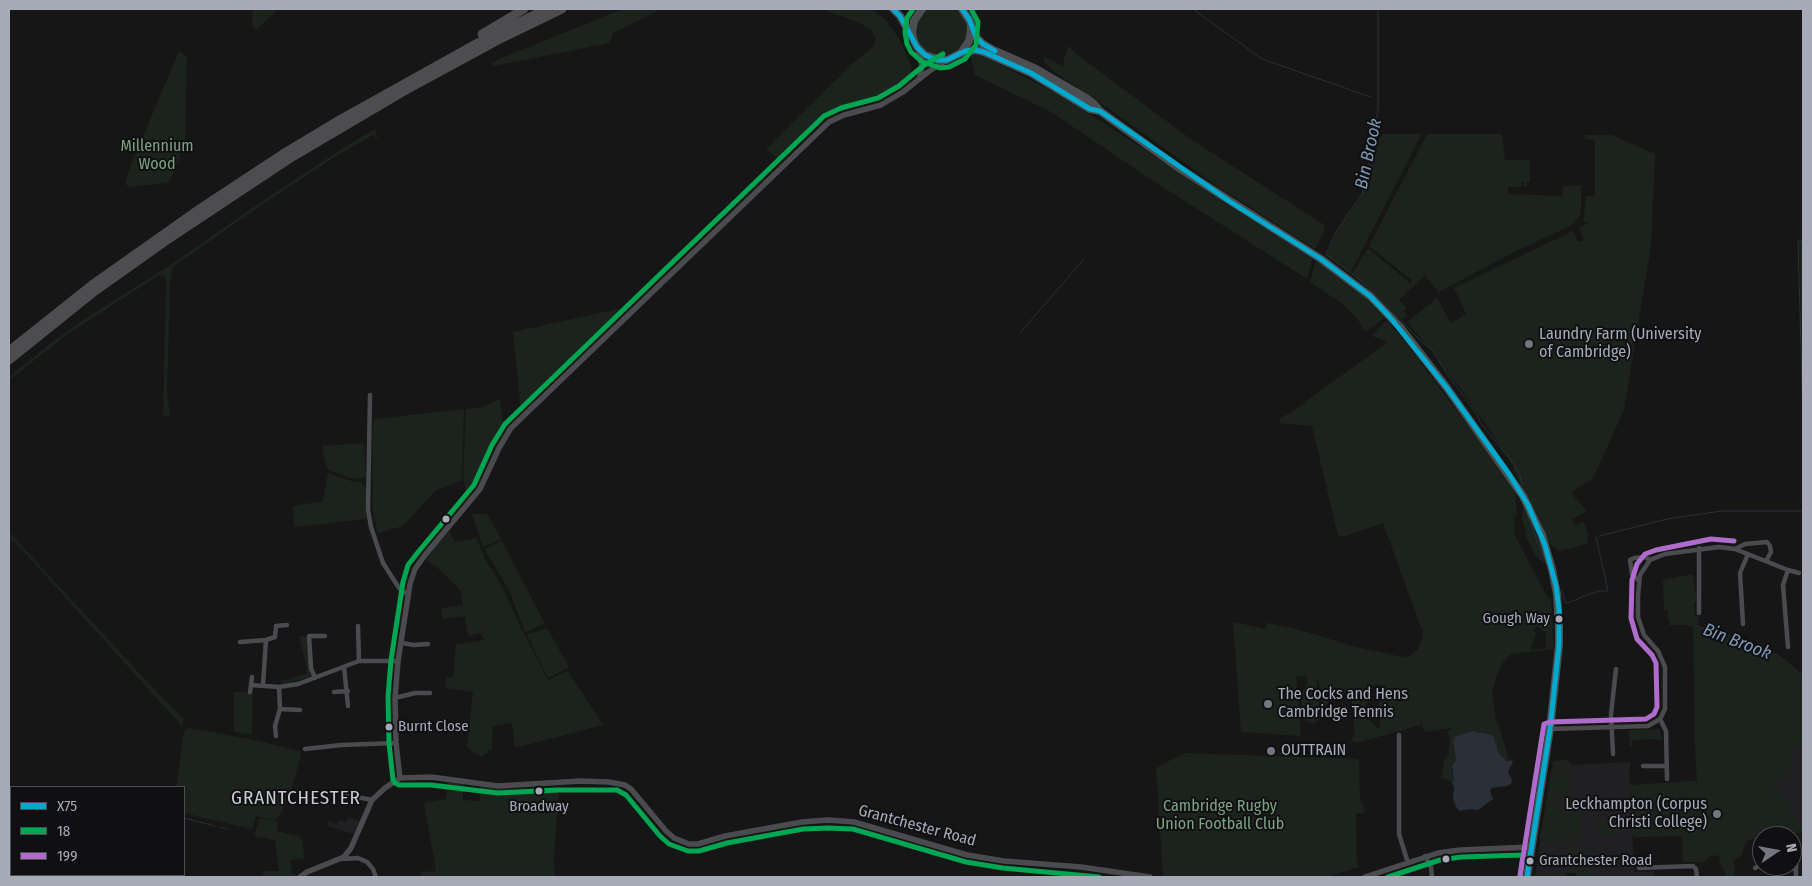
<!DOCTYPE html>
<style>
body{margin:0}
#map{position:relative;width:1812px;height:886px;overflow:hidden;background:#161616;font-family:"Fira Sans Condensed",sans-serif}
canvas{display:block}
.frame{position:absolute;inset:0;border:10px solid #a7abb7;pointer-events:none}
.legend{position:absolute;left:10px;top:786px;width:175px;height:90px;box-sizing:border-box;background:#101012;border:1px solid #4c4e54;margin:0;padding:6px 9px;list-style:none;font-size:15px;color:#a7abb7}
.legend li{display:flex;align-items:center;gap:10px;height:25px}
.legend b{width:25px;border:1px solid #4c4e54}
.north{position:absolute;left:1752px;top:826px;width:50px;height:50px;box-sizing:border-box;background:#101012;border:1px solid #4c4e54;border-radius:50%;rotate:78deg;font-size:14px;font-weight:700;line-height:20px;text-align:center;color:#a7abb7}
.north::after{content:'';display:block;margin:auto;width:18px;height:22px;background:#74777f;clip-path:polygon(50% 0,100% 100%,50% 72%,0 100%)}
</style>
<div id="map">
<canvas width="1812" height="886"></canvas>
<div class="frame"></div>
<ul class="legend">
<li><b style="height:6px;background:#00a9ce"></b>X75</li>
<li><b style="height:6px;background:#00a651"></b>18</li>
<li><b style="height:6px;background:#b06ccc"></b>199</li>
</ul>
<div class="north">N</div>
</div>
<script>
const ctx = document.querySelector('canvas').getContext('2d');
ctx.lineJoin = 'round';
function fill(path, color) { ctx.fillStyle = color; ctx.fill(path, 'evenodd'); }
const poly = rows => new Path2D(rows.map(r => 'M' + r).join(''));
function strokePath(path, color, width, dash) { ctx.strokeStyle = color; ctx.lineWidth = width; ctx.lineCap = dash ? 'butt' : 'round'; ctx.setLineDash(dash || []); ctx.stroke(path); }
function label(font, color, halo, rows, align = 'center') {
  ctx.font = font + ' "Fira Sans Condensed",sans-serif'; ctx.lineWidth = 4; ctx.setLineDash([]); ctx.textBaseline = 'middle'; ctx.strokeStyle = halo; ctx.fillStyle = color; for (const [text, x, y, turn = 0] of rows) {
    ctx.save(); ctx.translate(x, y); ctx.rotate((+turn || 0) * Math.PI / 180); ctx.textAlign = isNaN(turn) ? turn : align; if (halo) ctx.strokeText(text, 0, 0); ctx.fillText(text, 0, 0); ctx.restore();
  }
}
const built = poly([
 [1791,747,1803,747,1803,824,1739,825,1738,854,1710,856,1704,862,1700,863,1698,862,1683,862,1682,836,1634,837,1632,834,1635,872,1654,871,1654,877,1576,877,1576,873,1566,873,1565,877,1535,877,1553,761,1568,760,1571,765,1631,762,1629,771,1630,785,1697,781,1697,779,1791,777],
 [348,817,359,821,354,834,327,826,329,821,337,825,339,820,346,822]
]);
const green = poly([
 [253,9,278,9,256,30,252,26],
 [623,9,661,9,613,33,610,43,493,66,492,62],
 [822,9,870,9,885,19,900,40,911,65,912,72,909,78,891,93,827,116,819,126,780,161,766,149,853,63,873,47,876,39,872,30,858,22],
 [927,9,956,9,961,13,967,25,967,36,963,44,958,50,944,56,936,56,927,52,920,46,915,33,918,18],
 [1069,45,1074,52,1192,140,1323,224,1325,229,1315,249,1214,184,1108,108,1054,72,1044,62,1044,56,1063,67,1064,59],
 [179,51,187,57,185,144,172,176,167,183,128,187,125,182,131,165],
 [970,54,986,57,1063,97,1313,258,1307,279,1155,182,1051,112,975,75],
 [375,129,378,139,373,135,338,155,263,204,173,267,170,283,167,394,170,415,163,416,166,282,165,277,159,275,68,334,9,380,9,377,48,345,86,318,169,266,252,208,346,146],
 [1383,134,1422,134,1350,273,1326,256,1338,230,1361,197,1378,139],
 [1427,134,1502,134,1505,160,1530,160,1530,182,1527,182,1527,187,1524,187,1524,182,1521,183,1521,187,1508,187,1508,194,1562,196,1563,186,1580,185,1581,187,1581,211,1580,216,1570,226,1514,252,1439,292,1425,276,1399,300,1406,308,1404,311,1407,315,1402,320,1352,274,1368,248,1411,284,1412,280,1369,246],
 [1586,135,1612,135,1655,154,1651,246,1624,410,1593,478,1571,493,1587,511,1572,519,1575,526,1583,521,1588,533,1587,544,1559,551,1550,545,1538,516,1521,486,1514,471,1514,467,1507,455,1459,386,1441,366,1437,357,1407,322,1437,298,1451,323,1466,314,1454,288,1573,231,1578,242,1584,240,1579,228,1588,223,1583,221,1586,199,1583,196,1595,196,1595,140,1584,139],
 [1799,239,1803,240,1803,404],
 [1316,260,1359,291,1384,318,1366,332,1356,317,1344,305,1310,282],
 [627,307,521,410,513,332],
 [1387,320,1422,361,1421,363,1515,488,1517,513,1517,516,1514,516,1515,536,1548,598,1551,598,1554,649,1511,654,1503,662,1496,677,1492,693,1496,721,1498,723,1509,760,1507,761,1501,757,1490,736,1478,731,1465,733,1462,736,1456,737,1453,742,1456,760,1452,769,1454,780,1452,782,1441,778,1444,760,1448,756,1450,737,1447,732,1452,728,1424,732,1420,715,1421,725,1360,742,1351,741,1355,734,1351,694,1337,690,1332,693,1326,707,1324,706,1318,680,1316,679,1321,718,1314,724,1310,723,1306,720,1303,714,1302,703,1302,693,1307,683,1307,675,1296,676,1301,736,1241,732,1233,622,1266,629,1266,624,1268,623,1304,631,1356,647,1403,657,1410,656,1418,649,1422,639,1423,633,1383,523,1346,536,1338,536,1312,426,1279,423,1280,419,1305,403,1305,402,1388,342,1372,336,1379,327],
 [1538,627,1546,633,1546,648,1531,650,1531,645,1536,635,1534,629],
 [1378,684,1382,685,1387,695,1381,697,1379,703,1381,712,1386,716,1379,716,1380,730,1358,710,1360,707,1364,708,1369,701,1362,694,1362,692],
 [500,399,503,428,468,497,463,480,466,409,482,407],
 [464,409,462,480,435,491,403,526,378,533,373,514,372,439,374,419],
 [364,443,366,475,362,479,350,478,329,470,325,462,322,446],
 [328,473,351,481,362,483,366,489,367,519,294,527,293,506,323,501],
 [1523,503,1537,529,1546,561,1544,563,1536,556,1526,536,1522,517],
 [472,514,487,514,501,539,483,547],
 [449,531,455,542,477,538,484,557,502,586,522,630,548,680,568,671,603,725,515,748,512,723,493,726,492,749,481,757,467,747,473,692,445,688,446,677,453,677,456,645,485,640,481,633,468,636,465,616,443,619,441,608,463,605,460,590,440,570,425,559],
 [9,532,161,697,184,719,182,726,15,542,9,538],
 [502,541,545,624,525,632,509,590,484,549],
 [1693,574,1697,602,1694,602,1695,616,1698,616,1699,628,1741,640,1773,654,1783,660,1803,677,1803,747,1791,747,1791,777,1779,777,1779,783,1770,784,1771,792,1783,791,1784,798,1790,805,1792,817,1796,817,1795,824,1803,824,1803,833,1790,833,1781,836,1762,836,1762,842,1753,839,1746,841,1741,856,1734,860,1735,877,1726,877,1725,872,1720,864,1719,855,1710,856,1704,862,1683,862,1682,836,1634,837,1632,832,1630,785,1697,781,1695,748,1693,627,1686,625,1669,625,1669,618,1665,617,1668,616,1668,611,1664,610,1663,580],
 [547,628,569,667,548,678,527,635],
 [299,636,307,637,311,677,281,684,281,681,306,674,307,668],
 [234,692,253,693,252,735,234,732],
 [188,728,250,739,300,751,301,756,292,787,281,813,274,820,256,816,253,829,251,829,184,813,184,787,176,787,184,731],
 [1660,729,1662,740,1658,740,1658,739,1632,740,1632,746,1630,746,1629,730],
 [1184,753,1357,759,1359,760,1360,801,1363,801,1364,813,1356,813,1357,864,1359,865,1359,867,1328,877,1170,877,1163,875,1156,768],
 [1553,761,1563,761,1563,763,1560,763,1560,769,1570,772,1569,787,1566,789,1572,798,1565,794,1559,795,1554,800,1552,808,1560,804,1560,809,1565,809,1565,806,1568,806,1574,807,1574,811,1581,811,1581,834,1577,840,1543,841,1540,838],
 [447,781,463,783,463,800,480,801,480,787,512,789,559,787,554,858,555,877,423,877,420,872,436,871,424,803,446,799],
 [260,818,277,821,277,831,301,837,305,858,290,860,292,873,296,875,297,877,263,877,263,871,279,871,275,840,254,836],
 [1619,820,1620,835,1604,835,1603,833,1599,833,1599,821],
 [1569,846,1577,846,1581,848,1581,851,1591,851,1591,877,1576,877,1576,873,1566,873,1565,877,1535,877,1536,875,1566,873,1570,867]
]);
const water = poly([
 [1473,731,1492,735,1495,740,1495,743,1497,746,1497,750,1501,756,1507,761,1511,760,1513,762,1508,772,1512,780,1511,784,1507,786,1491,788,1490,791,1493,799,1478,810,1470,809,1459,811,1455,805,1453,797,1454,788,1452,782,1454,780,1452,766,1456,760,1453,742,1456,736]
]);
const stream = poly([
 [1193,9,1262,59,1371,97],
 [1378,9,1378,110,1367,176,1362,194,1336,232,1326,254,1366,285,1419,339,1433,351,1447,374,1475,411,1481,423,1513,463,1520,475,1522,485],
 [1803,241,1798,241,1803,420],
 [1020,333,1083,260],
 [1527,513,1544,559],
 [1599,536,1667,519,1722,511,1803,511],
 [1562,591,1566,603,1568,603,1587,595,1599,591,1608,591,1596,537],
 [1695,626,1741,639,1773,653,1783,659,1803,676],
 [184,818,215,826],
 [220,827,227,829],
 [161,877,161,875]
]);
const minor = poly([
 [370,395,368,509,371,527,383,563,399,588,408,595],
 [1699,548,1699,613],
 [1735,549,1745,544,1767,542,1770,546,1771,552,1766,561],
 [1788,570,1783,585,1788,647],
 [1639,581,1632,574,1630,560,1634,558,1645,557,1650,560],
 [1743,624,1740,573,1748,554],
 [358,626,359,661],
 [240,642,266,640],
 [402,643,414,645,428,644],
 [344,667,348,706],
 [252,677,251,685,279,687,298,684,359,661,398,661],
 [315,678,311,668,309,636,325,636],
 [263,685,266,640,275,637,276,626,287,625],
 [250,692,251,685],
 [334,692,348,691],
 [395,698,415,693,430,693],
 [280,709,300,710],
 [1660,719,1666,731,1667,779],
 [1550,729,1648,726,1660,719,1665,709,1665,667,1658,651,1644,635,1638,617,1638,596,1640,575,1650,560,1665,554,1719,547,1735,549,1788,570,1799,573],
 [1399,735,1399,834,1408,863],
 [276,736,275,726,280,709,279,687],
 [305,749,341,745,396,743],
 [1613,754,1611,714,1616,669],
 [1643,766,1667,766],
 [341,792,347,795,372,800],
 [1425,856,1431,867,1432,877],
 [1792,856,1796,861,1796,877],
 [341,859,358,858,367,862,373,869,376,877],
 [1788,866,1796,870],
 [1639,868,1693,866,1696,869,1697,877],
 [1755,868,1762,864]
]);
const tertiary = poly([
 [918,49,922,66,920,76],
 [400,778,396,743,395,698,398,661,410,584,415,569,425,555,480,489,499,448,511,428,829,122,844,115,881,105,903,92,928,72,945,61],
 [300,877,307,872,344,857,351,848,372,800,385,788,400,778,431,777,498,786,581,781,609,782,625,785,631,789,666,831,674,838,689,844,698,844,725,836,802,822,828,820,854,822,967,855,1004,861,1081,867,1150,877],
 [1365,877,1438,853,1460,850,1532,847]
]);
const primary = poly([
 [893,9,900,16,912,37],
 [922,9,914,21,912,33,914,41,917,47,925,55,940,60,947,60,961,53,969,41,971,30,971,23,962,9],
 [971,27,976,37,983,44,993,50,1036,69,1086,98,1094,104,1100,111,1179,168,1321,259,1370,296,1400,327,1447,388,1523,496,1542,535,1552,569,1557,594,1559,627,1559,645,1550,729,1527,877],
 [961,53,975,50,984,52,1031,73,1090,109,1100,111]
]);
const motorway = poly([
 [482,34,524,9],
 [9,351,92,285,201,208,286,152,336,122,476,44,546,9],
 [9,360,95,291,164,242,292,157,404,91,498,40,562,9]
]);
const bus1 = poly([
 [893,9,900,16,917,47,925,55,936,60,947,60,965,51,975,50,984,52,1031,73,1090,109,1100,111,1229,201,1321,259,1370,296,1389,316,1447,388,1509,474,1528,505,1545,545,1556,586,1559,610,1559,645,1550,729,1527,877],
 [962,9,969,19,976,37,983,44,995,51]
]);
const bus2 = poly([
 [913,9,907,18,905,32,907,44,911,52,921,61,940,68,949,67,965,59,976,45,978,22,971,9],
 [943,54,923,66,899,86,878,98,841,108,824,116,505,424,492,445,474,485,419,551,408,565,403,582,391,660,388,697,389,743,393,780,395,783,399,785,431,785,498,793,558,790,617,790,626,795,660,836,669,844,688,851,699,851,727,843,803,829,828,828,853,829,966,862,1003,868,1099,877],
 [1388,877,1440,860,1461,857,1523,855,1520,876]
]);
const bus3 = poly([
 [1520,876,1544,724,1550,722,1646,719,1654,714,1657,707,1656,663,1652,655,1637,639,1631,618,1632,580,1637,564,1645,554,1656,550,1711,539,1734,541]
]);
const markers = [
 [1529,344,5,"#74777f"],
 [446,519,4.5,"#a7abb7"],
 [1559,619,4.5,"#a7abb7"],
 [1268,704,5,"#74777f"],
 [389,727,4.5,"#a7abb7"],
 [1271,751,5,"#74777f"],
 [539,791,4.5,"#a7abb7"],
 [1717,814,5,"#74777f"],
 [1446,859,4.5,"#a7abb7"],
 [1530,861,4.5,"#a7abb7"]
];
const busNames = [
 ["Gough Way",1550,619,"right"],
 ["Burnt Close",398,727],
 ["Broadway",539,807,"center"],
 ["Grantchester Road",1539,861]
];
const parkNames = [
 ["Millennium",157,147],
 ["Wood",157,165],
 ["Cambridge Rugby",1220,807],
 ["Union Football Club",1220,825]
];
const poiNames = [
 ["Laundry Farm (University",1539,335],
 ["of Cambridge)",1539,353],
 ["The Cocks and Hens",1278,695],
 ["Cambridge Tennis",1278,713],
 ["OUTTRAIN",1281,751],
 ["Leckhampton (Corpus",1707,805,"right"],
 ["Christi College)",1707,823,"right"]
];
const streetNames = [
 ["Grantchester Road",917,826,15]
];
const waterNames = [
 ["Bin Brook",1369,154,-78],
 ["Bin Brook",1737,642,21]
];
const quarterNames = [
 ["GRANTCHESTER",296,799]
];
fill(built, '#202022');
fill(green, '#1c231d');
fill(water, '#293038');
strokePath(stream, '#293038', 1);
strokePath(minor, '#4a4b4f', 4.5);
strokePath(tertiary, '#4a4b4f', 5.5);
strokePath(primary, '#4c4e51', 8);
strokePath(motorway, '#4d4d50', 9);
strokePath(bus1, '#00a9ce', 5);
strokePath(bus2, '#00a651', 5);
strokePath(bus3, '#b06ccc', 5);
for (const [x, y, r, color] of markers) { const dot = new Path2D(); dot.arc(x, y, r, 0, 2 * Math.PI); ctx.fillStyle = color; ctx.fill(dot); strokePath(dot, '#101012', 2); }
label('15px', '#a7abb7', '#101012', busNames, 'left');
label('16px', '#7da281', '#101012', parkNames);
label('16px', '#a7abb7', '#101012', poiNames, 'left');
label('16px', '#a7abb7', '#101012', streetNames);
label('italic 18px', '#7d98b3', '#101012', waterNames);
ctx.letterSpacing = '1px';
label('19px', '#c8cad3', '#101012', quarterNames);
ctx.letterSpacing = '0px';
</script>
